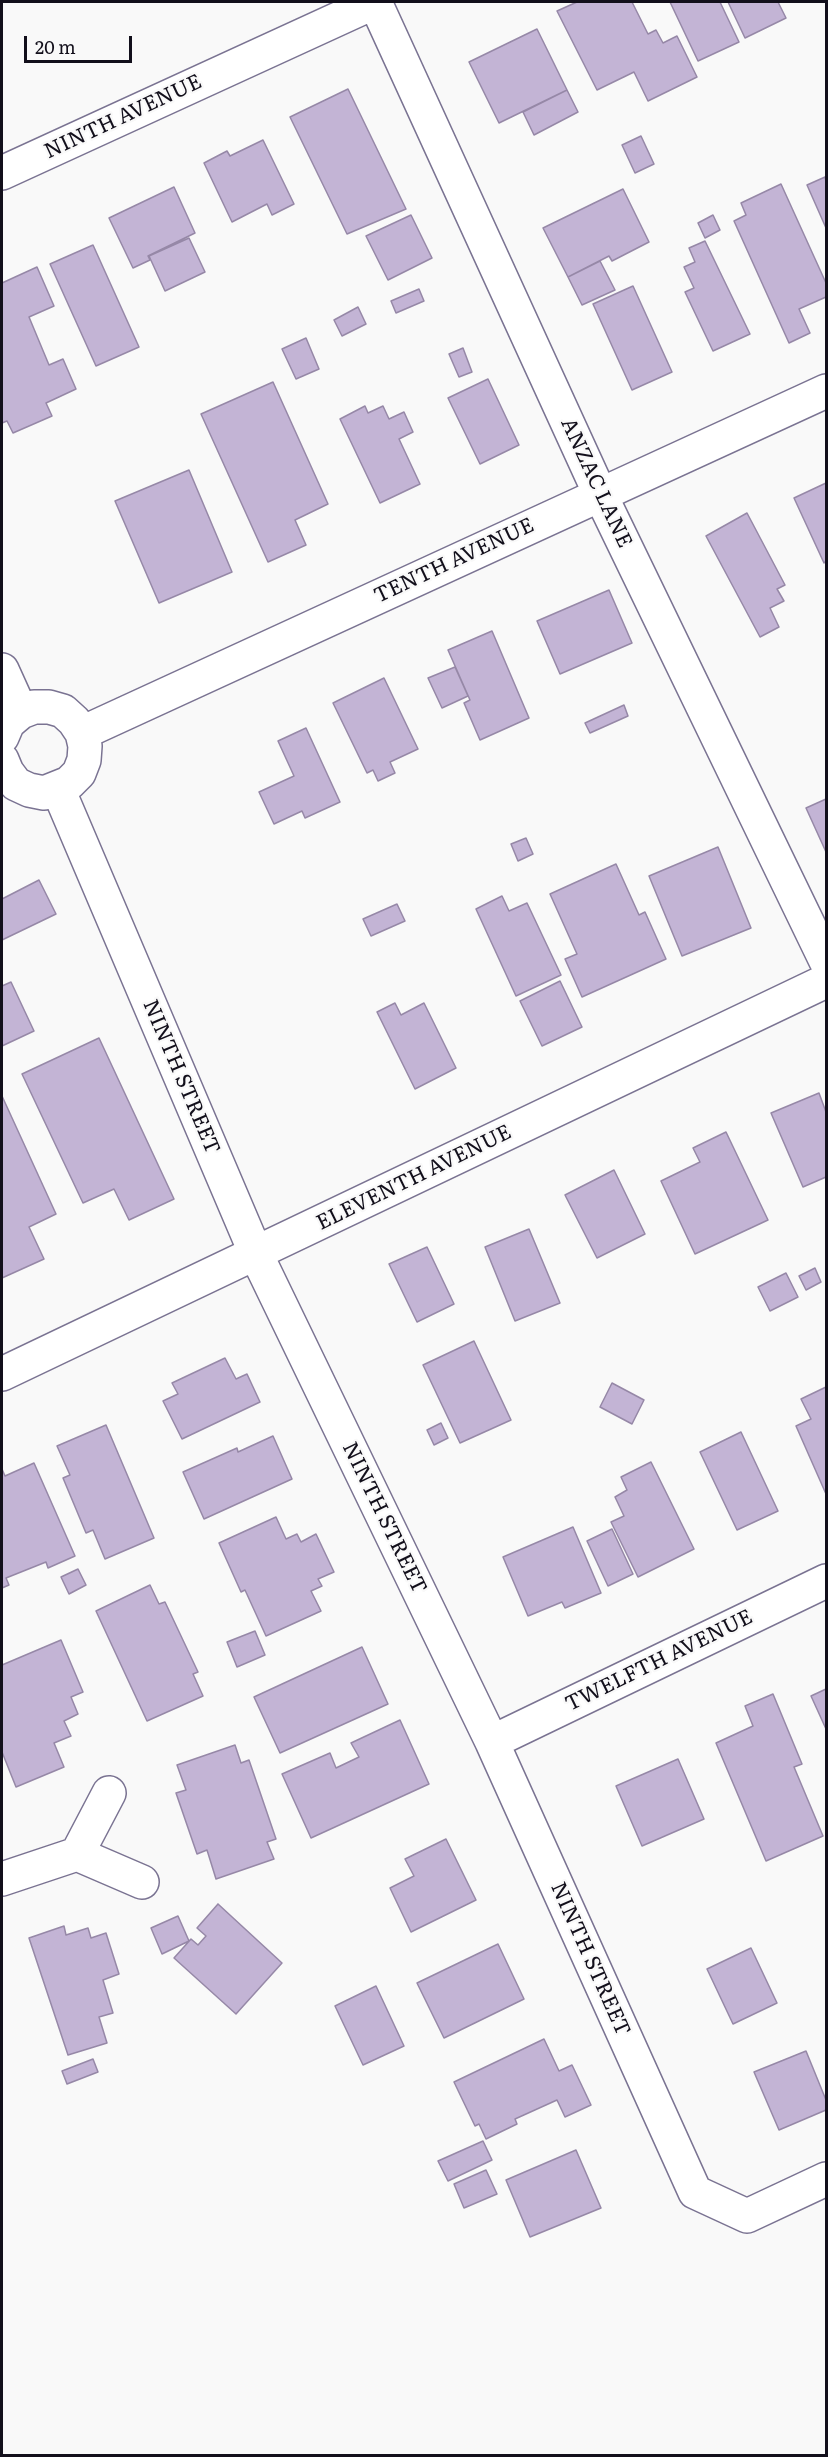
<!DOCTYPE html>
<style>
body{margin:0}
#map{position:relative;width:828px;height:2457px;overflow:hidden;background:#f9f9f9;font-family:Literata,serif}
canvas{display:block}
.frame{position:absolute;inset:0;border:3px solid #120f1b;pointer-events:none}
.scale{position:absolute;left:24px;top:36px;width:108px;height:27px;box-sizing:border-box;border:3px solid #120f1b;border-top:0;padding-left:8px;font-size:18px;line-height:21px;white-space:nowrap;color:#120f1b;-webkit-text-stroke:4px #f9f9f9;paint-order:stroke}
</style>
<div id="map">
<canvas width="828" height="2457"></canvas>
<div class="frame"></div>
<div class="scale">20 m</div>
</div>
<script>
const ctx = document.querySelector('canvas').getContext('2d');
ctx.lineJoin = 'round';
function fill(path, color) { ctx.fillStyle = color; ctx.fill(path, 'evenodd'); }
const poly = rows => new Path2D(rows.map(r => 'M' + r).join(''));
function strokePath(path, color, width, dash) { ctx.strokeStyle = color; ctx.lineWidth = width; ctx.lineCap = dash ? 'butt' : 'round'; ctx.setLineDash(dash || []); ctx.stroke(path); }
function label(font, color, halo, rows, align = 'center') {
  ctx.font = font + ' Literata,serif'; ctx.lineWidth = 4.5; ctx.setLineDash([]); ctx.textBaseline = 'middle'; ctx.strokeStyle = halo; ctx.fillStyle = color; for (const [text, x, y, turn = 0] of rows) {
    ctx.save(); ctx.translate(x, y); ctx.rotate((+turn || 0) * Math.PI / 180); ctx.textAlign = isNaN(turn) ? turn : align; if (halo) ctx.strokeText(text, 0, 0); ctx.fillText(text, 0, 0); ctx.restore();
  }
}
const building = poly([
 [577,2,632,2,648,34,656,30,663,43,677,36,697,77,648,101,634,72,597,90,557,11,577,2],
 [670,2,720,2,739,42,698,61,670,2],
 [728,2,778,2,786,18,745,38,728,2],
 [537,29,567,90,499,123,469,62,537,29],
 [348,89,406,209,347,234,290,117,348,89],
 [567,90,578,112,534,135,523,112,567,90],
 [641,136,654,164,635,173,622,145,641,136],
 [263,140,294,204,272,215,267,204,232,222,204,163,227,151,230,156,263,140],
 [825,177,826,181,826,228,807,185,825,177],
 [781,184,826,283,826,297,799,309,810,333,789,343,734,221,746,215,741,203,781,184],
 [174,187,195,233,148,256,150,260,133,268,109,218,174,187],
 [623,189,649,242,612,261,609,256,568,277,543,228,623,189],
 [411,215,432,258,388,280,366,236,411,215],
 [713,215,720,230,705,238,698,223,713,215],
 [189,238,205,272,165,291,149,256,189,238],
 [705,241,750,334,713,351,685,292,694,288,684,267,695,262,689,248,705,241],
 [93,245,139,347,96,366,50,264,93,245],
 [600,261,615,290,582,305,568,277,600,261],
 [37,267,54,306,29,317,49,365,63,359,76,389,46,403,52,416,13,433,7,421,2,423,2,283,37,267],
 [633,286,672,372,632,390,593,304,633,286],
 [419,289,424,301,396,313,391,301,419,289],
 [358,307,366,324,342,336,334,320,358,307],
 [306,338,319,369,296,379,282,349,306,338],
 [463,348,472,372,459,377,449,354,463,348],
 [488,379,519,445,480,464,448,398,488,379],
 [273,382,328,504,295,520,306,545,268,562,201,414,273,382],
 [365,406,368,413,383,406,389,419,404,412,413,432,399,439,420,484,380,503,340,419,365,406],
 [189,470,232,572,159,603,115,501,189,470],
 [826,483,826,561,824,563,794,498,826,483],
 [747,513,785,585,777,589,784,601,770,608,779,627,760,637,706,536,747,513],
 [609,590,632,643,560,674,537,621,609,590],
 [492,631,529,718,480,740,464,703,470,700,448,650,492,631],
 [455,667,468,696,442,708,428,678,455,667],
 [384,678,418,749,390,762,395,773,378,781,373,770,367,773,333,703,384,678],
 [624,705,628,716,590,733,585,723,624,705],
 [306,728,340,802,305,818,302,811,274,824,259,792,294,776,278,741,306,728],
 [826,799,826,852,806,808,826,799],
 [526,838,533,854,518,861,511,844,526,838],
 [718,847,751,928,682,956,649,876,718,847],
 [616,864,639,915,645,912,666,959,582,997,565,959,577,954,550,894,616,864],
 [39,880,56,914,2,940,2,899,39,880],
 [502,896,509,911,527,903,561,975,516,996,476,909,502,896],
 [397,904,405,921,371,936,363,919,397,904],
 [560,981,582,1027,542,1046,520,1001,560,981],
 [11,982,34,1031,2,1046,2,986,11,982],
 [395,1003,401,1015,424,1003,456,1068,415,1089,377,1012,395,1003],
 [99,1038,174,1199,129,1220,114,1189,83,1203,22,1074,99,1038],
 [819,1093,826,1112,826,1177,803,1187,771,1113,819,1093],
 [2,1096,56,1214,29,1227,44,1259,2,1278,2,1096],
 [726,1132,768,1220,695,1254,661,1181,700,1162,693,1148,726,1132],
 [614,1170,645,1234,597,1258,565,1195,614,1170],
 [529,1229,560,1303,515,1321,485,1247,529,1229],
 [427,1247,454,1304,417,1322,389,1264,427,1247],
 [815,1268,821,1282,806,1290,799,1276,815,1268],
 [786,1273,798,1297,770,1311,758,1287,786,1273],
 [474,1341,511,1420,460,1443,423,1365,474,1341],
 [225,1358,236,1379,247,1374,260,1402,182,1439,163,1401,178,1394,172,1383,225,1358],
 [612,1383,644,1400,632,1424,600,1407,612,1383],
 [826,1387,826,1494,796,1426,811,1419,801,1399,826,1387],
 [441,1423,448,1438,434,1445,427,1430,441,1423],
 [106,1425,154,1538,105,1559,93,1530,86,1533,63,1478,70,1475,57,1446,106,1425],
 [741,1432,778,1511,737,1530,700,1452,741,1432],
 [273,1436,292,1479,204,1519,183,1472,237,1448,238,1452,273,1436],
 [651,1462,694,1549,638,1577,611,1522,624,1516,615,1497,627,1490,621,1477,651,1462],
 [34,1463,75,1556,48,1568,46,1562,6,1578,9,1585,2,1588,2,1469,5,1476,34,1463],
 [276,1517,286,1539,297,1534,301,1542,316,1534,334,1572,318,1579,322,1586,311,1591,321,1611,266,1636,245,1590,241,1592,219,1543,276,1517],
 [573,1527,601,1593,565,1608,562,1602,528,1616,503,1557,573,1527],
 [612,1529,633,1574,608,1586,587,1541,612,1529],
 [78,1569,86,1585,69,1594,61,1577,78,1569],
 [150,1585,159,1604,165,1602,198,1672,193,1674,203,1696,147,1721,96,1611,150,1585],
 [255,1631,265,1655,237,1667,227,1642,255,1631],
 [61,1640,83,1692,71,1697,78,1714,64,1721,71,1736,54,1743,64,1767,16,1787,2,1752,2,1665,61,1640],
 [362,1647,388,1704,280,1753,254,1697,362,1647],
 [826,1689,826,1729,811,1696,826,1689],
 [773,1694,802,1764,794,1767,823,1836,766,1861,716,1743,753,1726,745,1706,773,1694],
 [400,1720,429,1784,311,1838,282,1774,330,1753,336,1768,359,1757,351,1743,400,1720],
 [235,1745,241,1763,249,1760,276,1839,267,1842,274,1859,216,1879,207,1850,197,1854,176,1793,186,1790,177,1765,235,1745],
 [678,1759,704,1819,642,1846,616,1786,678,1759],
 [446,1839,476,1900,411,1932,390,1888,414,1876,405,1859,446,1839],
 [218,1904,282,1963,236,2014,174,1958,191,1939,198,1945,206,1936,197,1928,218,1904],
 [178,1916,189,1941,162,1954,151,1928,178,1916],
 [64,1926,66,1935,88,1928,91,1938,106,1933,119,1974,103,1980,113,2013,99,2017,107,2043,68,2055,29,1938,64,1926],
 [498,1944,524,1999,444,2038,417,1983,498,1944],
 [751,1948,777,2003,733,2024,707,1969,751,1948],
 [376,1986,404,2046,363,2065,335,2006,376,1986],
 [544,2039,559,2071,572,2065,591,2105,565,2117,557,2100,515,2119,517,2124,486,2139,479,2124,475,2126,454,2082,544,2039],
 [806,2051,826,2100,826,2110,779,2130,754,2072,806,2051],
 [93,2059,98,2072,67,2084,62,2071,93,2059],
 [483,2141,492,2160,448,2181,438,2161,483,2141],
 [576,2150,601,2208,530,2237,506,2180,576,2150],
 [486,2170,497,2194,464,2208,454,2184,486,2170]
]);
const street = poly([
 [375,2,600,494,826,961],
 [2,173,375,2],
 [2,670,21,712],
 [82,733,826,391],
 [2,737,8,723,21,712,34,707,49,707,63,711,74,721,82,733,85,746,84,760,79,773,69,783,44,793,29,790,16,784,7,772,2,760],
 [58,789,256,1254,492,1742,695,2192,747,2216,826,2179],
 [2,1374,826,981],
 [492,1742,826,1581],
 [77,1854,142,1882],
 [2,1879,77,1854,109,1793]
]);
const streetNames = [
 ["NINTH AVENUE",123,117,-25],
 ["ANZAC LANE",596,483,65],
 ["TENTH AVENUE",454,561,-25],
 ["NINTH STREET",181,1077,67],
 ["ELEVENTH AVENUE",414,1178,-26],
 ["NINTH STREET",384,1518,64],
 ["TWELFTH AVENUE",659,1661,-26],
 ["NINTH STREET",590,1959,66]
];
fill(building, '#c3b4d5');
strokePath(building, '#9688a7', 1.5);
strokePath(street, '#7a7392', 36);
strokePath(street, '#fff', 33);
label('21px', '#120f1b', '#f9f9f9', streetNames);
</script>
